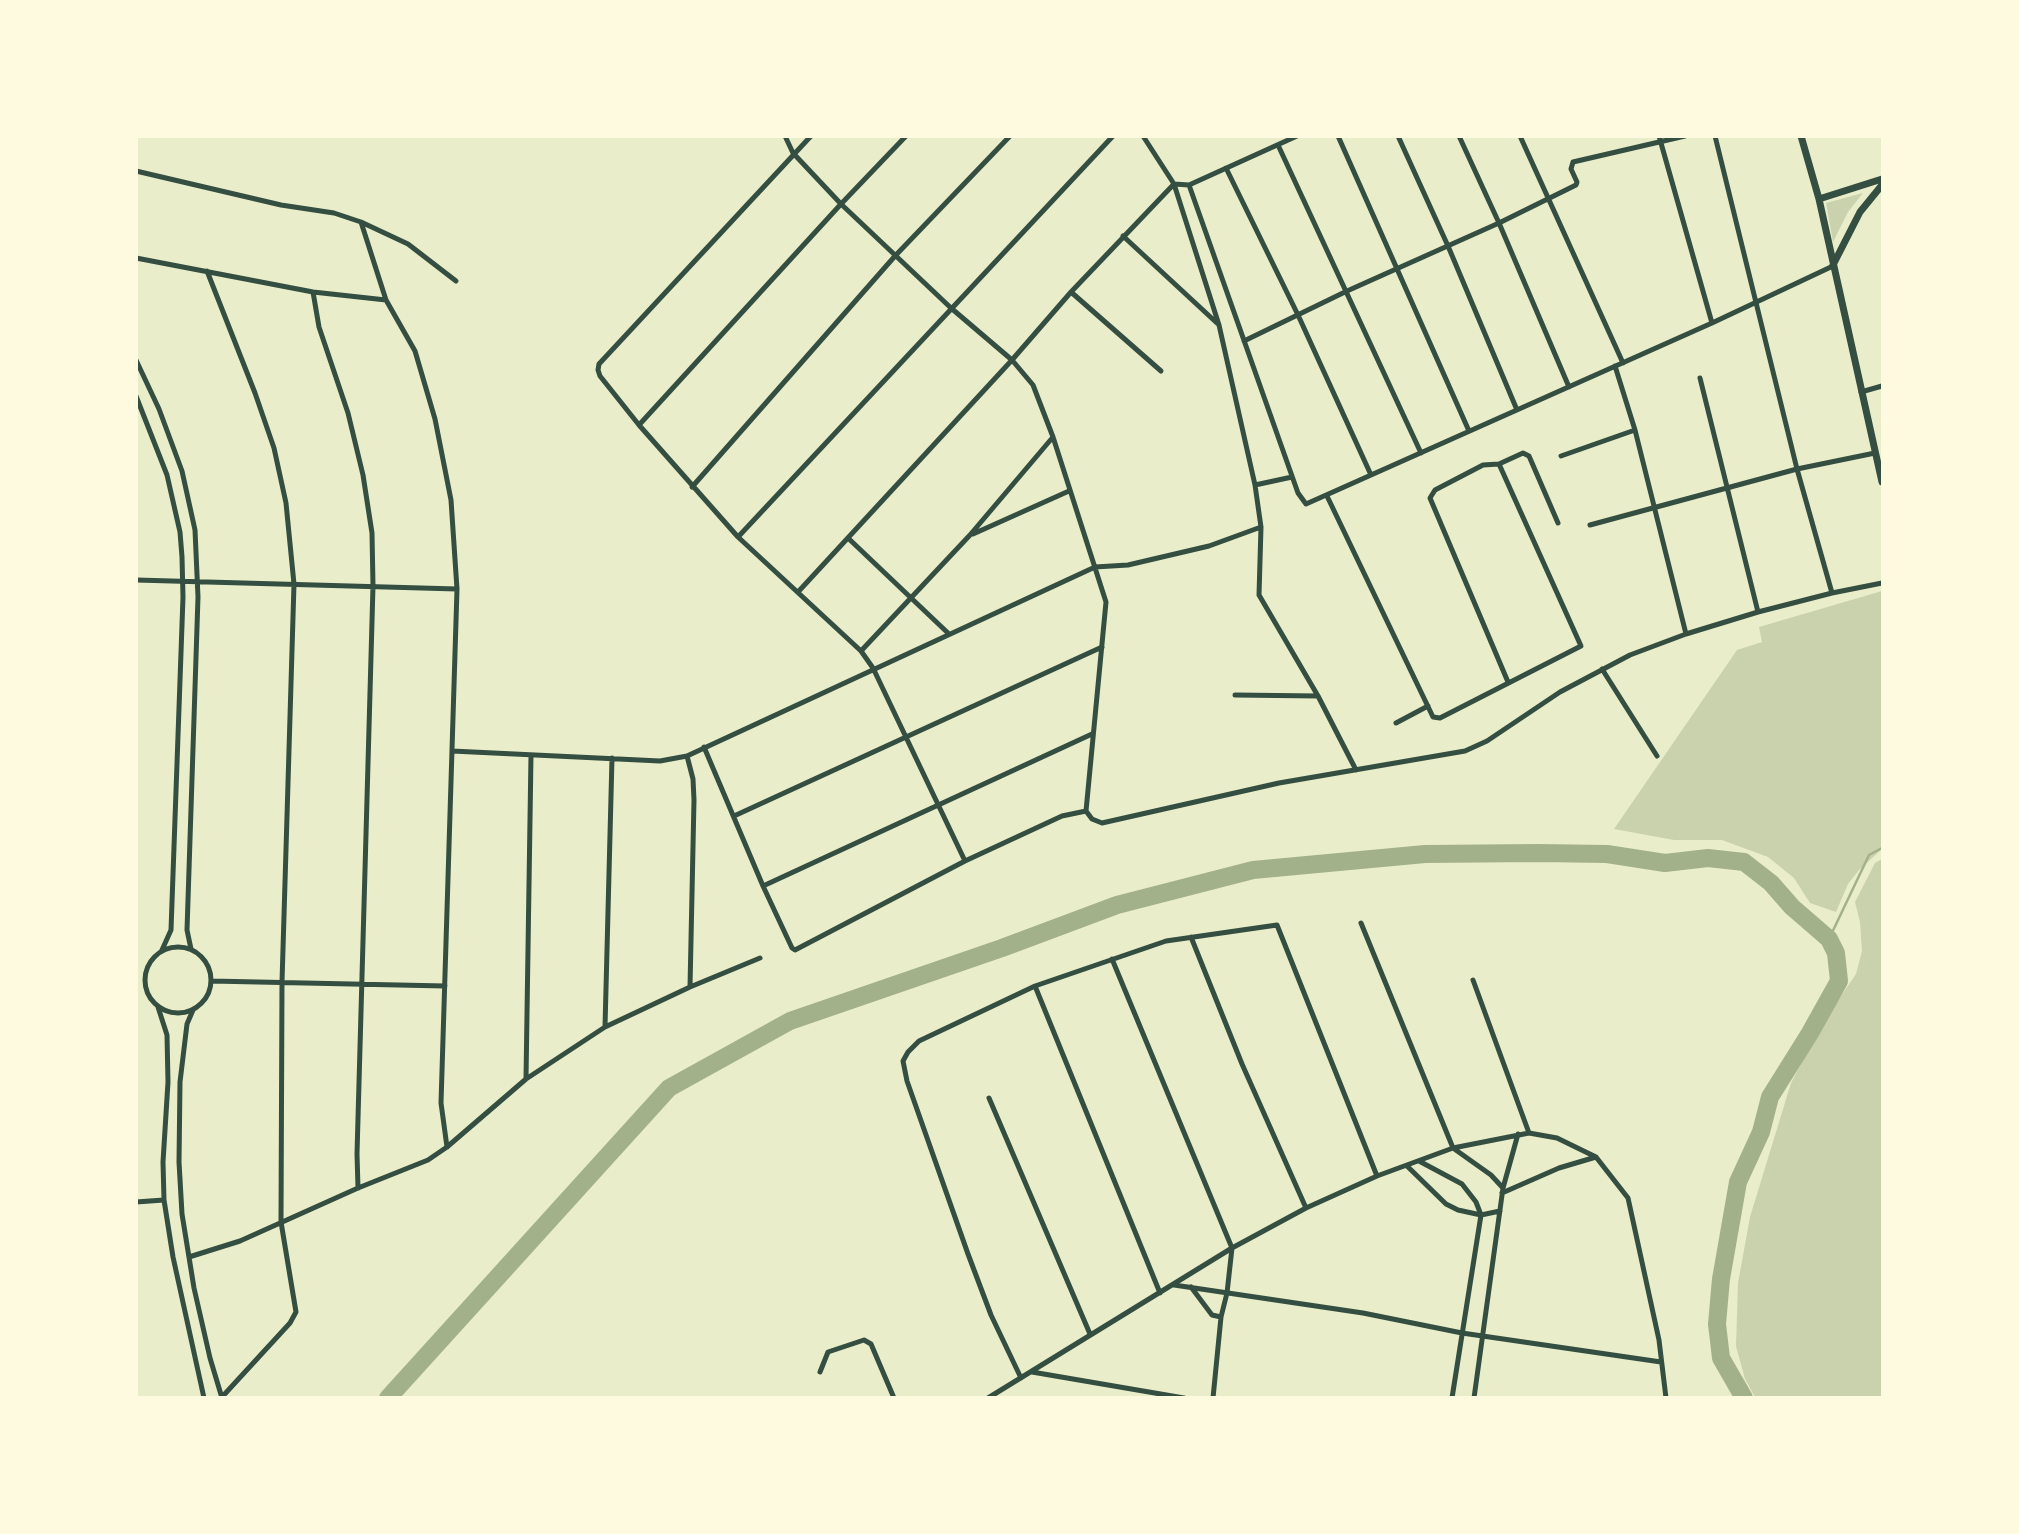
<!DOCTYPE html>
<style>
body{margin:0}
#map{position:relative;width:2019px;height:1534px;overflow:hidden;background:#e9edc9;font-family:"Asap Condensed",sans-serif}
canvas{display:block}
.frame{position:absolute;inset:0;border:138px solid #fefae0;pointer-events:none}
</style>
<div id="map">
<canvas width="2019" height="1534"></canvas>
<div class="frame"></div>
</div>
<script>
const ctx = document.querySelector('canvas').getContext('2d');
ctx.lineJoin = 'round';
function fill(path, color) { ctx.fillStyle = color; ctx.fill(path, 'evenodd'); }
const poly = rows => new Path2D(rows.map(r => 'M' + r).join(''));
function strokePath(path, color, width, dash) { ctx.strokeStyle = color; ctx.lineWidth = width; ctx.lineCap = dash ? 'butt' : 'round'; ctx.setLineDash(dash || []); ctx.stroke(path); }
const green = poly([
 [1863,193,1848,212,1833,242,1826,203],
 [1882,591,1882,849,1859,870,1848,884,1836,912,1810,903,1794,878,1768,857,1722,840,1674,840,1614,829,1737,650,1762,642,1759,627],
 [1882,859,1882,1397,1755,1397,1745,1379,1736,1346,1738,1283,1750,1217,1791,1083,1824,1021,1856,974,1862,951,1860,922,1855,902,1875,863]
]);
const stream = poly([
 [1829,939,1869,855,1882,848]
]);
const river = poly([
 [388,1398,669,1088,790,1021,1002,948,1117,905,1253,870,1425,854,1538,853,1607,854,1665,863,1708,858,1744,862,1771,883,1792,907,1829,939,1836,953,1839,981,1810,1033,1770,1097,1761,1132,1738,1182,1721,1279,1717,1324,1721,1358,1744,1398]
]);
const minor = poly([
 [785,136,793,153,841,204,951,308,1012,360,1033,385,1053,437,1106,602,1086,811],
 [811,136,599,364,598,370,600,376,639,425,738,537,861,651,873,668,965,861],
 [1143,136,1174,184,1189,185,1297,136],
 [1338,136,1469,431],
 [1398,136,1448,246,1517,410],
 [1459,136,1499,223,1569,387],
 [1520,136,1623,363],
 [1659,136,1712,323,1833,266],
 [1715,136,1797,469,1832,593],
 [1278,145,1421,453],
 [1226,168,1298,315,1371,475],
 [136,171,281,205,334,213,361,222,408,244,456,281],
 [1189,185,1298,493,1306,504,1712,323],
 [361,222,386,300,415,351,435,419,451,500,457,589,441,1103,447,1147],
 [1123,236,1218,324],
 [136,258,313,292,386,300],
 [207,271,255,393,274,448,286,503,294,584,282,982,281,1222,296,1312,290,1323,222,1397],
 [313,292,319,327,348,413,363,475,372,533,373,586,357,1154,358,1188],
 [1071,292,1161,371],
 [1244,341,1347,291,1499,223,1576,185,1577,182,1571,169,1573,162,1685,136],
 [136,360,159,409,182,471,195,530,198,597,187,930,191,949],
 [1615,366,1635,430,1686,634],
 [1700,378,1758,612],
 [1861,392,1882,386],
 [136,396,167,475,180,532,182,557,183,597,171,930,162,950],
 [639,425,841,204,906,136],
 [1561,456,1635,430],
 [1499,464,1523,453,1529,456,1558,523],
 [1255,485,1292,477],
 [692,487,895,256,1010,136],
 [1327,496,1433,717,1440,718,1581,646,1499,464,1483,465,1435,490,1430,498,1508,682],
 [1590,525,1797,469,1875,453],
 [973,534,1069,491],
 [738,537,1113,136],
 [848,538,949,634],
 [136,580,457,589],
 [798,592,1012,360,1071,292,1174,184,1219,325,1255,485,1261,527,1259,595,1318,696,1356,770],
 [861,651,970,535,1053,437],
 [1602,669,1657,756],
 [1235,695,1318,696],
 [1396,723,1428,706],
 [704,747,763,886,792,948,795,950,965,861,1062,816,1086,811],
 [452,751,660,761,687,756,1095,567,1128,565,1209,546,1261,527],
 [687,756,693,779,694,800,690,987],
 [1086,811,1092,819,1102,823,1279,783,1465,751,1487,741,1560,692,1630,655,1686,634,1758,612,1832,593,1882,583],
 [734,816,1102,647],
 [763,886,1092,734],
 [1361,923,1453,1148,1491,1175,1503,1188,1474,1398],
 [1191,937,1242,1064,1306,1208],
 '145 980a33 33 0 1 1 66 0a33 33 0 1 1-66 0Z',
 [1112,959,1232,1248,1227,1293,1221,1317,1213,1398],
 [1473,980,1529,1133],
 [211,981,445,986],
 [1035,986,1160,1293],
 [158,1007,167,1035,168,1082,163,1162,164,1200,173,1257,204,1398],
 [193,1010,187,1024,180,1082,179,1162,182,1214,194,1288,210,1358,222,1398],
 [605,1027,612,758],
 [526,1079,531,755],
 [989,1098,1090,1334],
 [1419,1161,1462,1184,1476,1202,1481,1215,1452,1398],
 [1407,1166,1446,1204,1458,1210,1481,1215,1500,1211],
 [1503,1188,1518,1134],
 [1502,1193,1559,1168,1596,1157],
 [136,1202,164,1200],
 [189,1257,240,1241,358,1188,428,1160,447,1147,526,1079,605,1027,690,987,760,958],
 [1174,1285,1363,1313,1462,1333,1661,1362],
 [1191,1287,1212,1315,1221,1317],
 [820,1372,828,1352,864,1340,871,1344,894,1398],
 [1032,1372,1184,1398],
 [1021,1378,991,1315,968,1254,907,1081,903,1061,908,1052,919,1041,1035,986,1166,941,1277,925,1377,1176],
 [988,1398,1232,1248,1306,1208,1377,1176,1453,1148,1529,1133,1557,1138,1596,1157,1628,1198,1659,1340,1666,1398]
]);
const secondary = poly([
 [1801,136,1819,199,1882,482],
 [1819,199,1882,179],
 [1833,265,1860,212,1882,185]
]);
fill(green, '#cad2ad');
strokePath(stream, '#a3b18a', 2.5);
strokePath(river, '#a3b18a', 18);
strokePath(minor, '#344e41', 5);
strokePath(secondary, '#344e41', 7);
</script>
